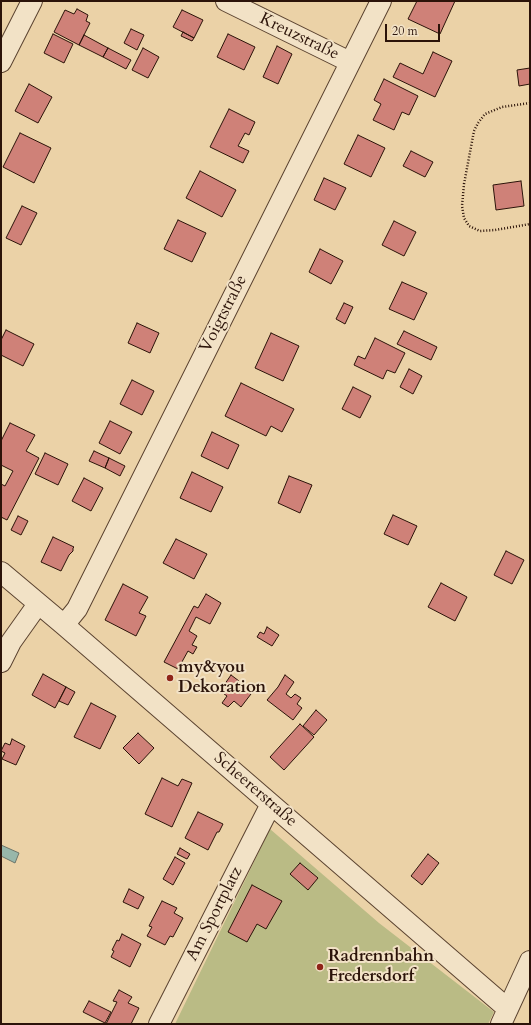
<!DOCTYPE html>
<meta charset="utf-8">
<style>
body{margin:0}
#map{position:relative;width:531px;height:1025px;overflow:hidden;background:#ebd2a7;font-family:Cardo,serif}
canvas{display:block}
.frame{position:absolute;inset:0;border:2px solid #2b1309;pointer-events:none}
.scale{position:absolute;left:385px;top:24px;width:55px;height:18px;box-sizing:border-box;border:2px solid #2b1309;border-top:0;padding-left:5px;font-size:12px;line-height:14px;white-space:nowrap;color:#2b1309;-webkit-text-stroke:3px #f2e2c6;paint-order:stroke}
</style>
<div id="map">
<canvas width="531" height="1025"></canvas>
<div class="frame"></div>
<div class="scale">20 m</div>
</div>
<script>
const ctx = document.querySelector('canvas').getContext('2d');
ctx.lineJoin = 'round';
function fill(path, color) { ctx.fillStyle = color; ctx.fill(path, 'evenodd'); }
const poly = rows => new Path2D(rows.map(r => 'M' + r).join(''));
function strokePath(path, color, width, dash) { ctx.strokeStyle = color; ctx.lineWidth = width; ctx.lineCap = dash ? 'butt' : 'round'; ctx.setLineDash(dash || []); ctx.stroke(path); }
function label(font, color, halo, rows, align = 'center') {
  ctx.font = font + ' Cardo,serif'; ctx.lineWidth = 4; ctx.setLineDash([]); ctx.textBaseline = 'middle'; ctx.strokeStyle = halo; ctx.fillStyle = color; for (const [text, x, y, turn = 0] of rows) {
    ctx.save(); ctx.translate(x, y); ctx.rotate((+turn || 0) * Math.PI / 180); ctx.textAlign = isNaN(turn) ? turn : align; if (halo) ctx.strokeText(text, 0, 0); ctx.fillText(text, 0, 0); ctx.restore();
  }
}
const green = poly([
 [270,829,379,923,494,1012,488,1024,175,1024]
]);
const water = poly([
 [1,845,19,853,15,863,1,856,1,845]
]);
const building = poly([
 [417,1,455,1,440,34,408,19,417,1],
 [77,9,88,15,86,21,90,23,79,45,54,32,65,10,74,14,77,9],
 [182,10,203,20,194,38,173,27,182,10],
 [131,29,144,35,137,50,124,43,131,29],
 [183,32,194,38,192,41,181,36,183,32],
 [53,34,73,44,64,63,44,53,53,34],
 [228,34,255,47,244,70,217,57,228,34],
 [84,35,108,48,103,57,79,45,84,35],
 [277,46,292,54,278,84,263,77,277,46],
 [108,48,131,60,126,69,103,57,108,48],
 [143,48,159,57,148,78,132,70,143,48],
 [433,52,452,61,435,97,393,77,400,63,423,74,433,52],
 [530,68,530,84,519,86,517,70,530,68],
 [384,79,418,96,409,115,402,112,394,130,373,120,381,104,374,100,384,79],
 [29,84,52,97,38,123,15,111,29,84],
 [229,109,255,122,249,135,245,133,238,146,249,151,243,163,210,147,229,109],
 [20,133,51,148,34,183,3,167,20,133],
 [358,135,385,148,371,177,344,164,358,135],
 [411,151,433,162,425,177,403,166,411,151],
 [200,171,236,190,222,217,186,198,200,171],
 [324,178,346,188,335,210,314,200,324,178],
 [521,181,524,206,496,210,493,185,521,181],
 [22,206,37,213,21,245,6,238,22,206],
 [178,220,206,233,192,262,164,249,178,220],
 [394,221,416,232,404,256,382,245,394,221],
 [320,249,343,261,331,284,309,272,320,249],
 [402,282,427,293,414,320,389,309,402,282],
 [344,303,353,307,345,324,336,319,344,303],
 [137,323,159,333,150,353,128,343,137,323],
 [6,330,34,344,23,366,1,355,1,340,6,330],
 [404,331,437,347,431,360,397,344,404,331],
 [271,333,299,346,283,381,255,368,271,333],
 [375,338,405,353,395,373,387,370,383,379,354,365,358,356,365,359,375,338],
 [409,369,422,376,413,394,400,387,409,369],
 [132,380,154,391,142,415,120,404,132,380],
 [241,383,294,409,282,432,271,426,266,436,225,416,241,383],
 [353,387,371,396,360,418,342,409,353,387],
 [110,421,132,432,120,454,99,443,110,421],
 [10,423,35,435,26,451,39,458,7,520,1,517,1,484,5,486,13,471,1,465,1,441,10,423],
 [212,432,239,445,228,469,201,456,212,432],
 [94,451,109,458,105,468,89,461,94,451],
 [45,453,68,464,58,485,35,474,45,453],
 [109,458,125,466,120,476,105,468,109,458],
 [192,472,223,487,211,512,180,498,192,472],
 [289,476,312,485,300,513,278,503,289,476],
 [84,478,103,488,91,511,72,501,84,478],
 [393,515,417,526,408,545,384,534,393,515],
 [18,516,28,521,21,535,11,530,18,516],
 [53,537,74,547,73,548,73,551,69,555,61,571,41,562,53,537],
 [176,539,207,554,194,579,163,563,176,539],
 [506,551,524,560,512,584,494,575,506,551],
 [441,583,467,597,455,621,428,607,441,583],
 [123,584,148,597,139,613,146,616,136,636,105,620,123,584],
 [206,594,221,603,210,624,196,617,189,631,197,636,192,645,197,647,193,654,188,651,178,669,164,662,194,606,198,608,206,594],
 [267,627,279,635,272,646,257,637,260,632,264,634,267,627],
 [43,674,66,687,55,708,32,695,43,674],
 [231,675,239,681,237,683,251,694,241,707,234,701,228,707,222,703,227,696,220,691,231,675],
 [285,675,294,682,286,694,291,698,295,694,301,698,297,704,302,708,293,720,267,700,278,687,285,675],
 [66,687,75,692,68,705,59,701,66,687],
 [91,703,116,716,100,749,74,737,91,703],
 [316,710,327,720,314,735,303,726,316,710],
 [300,724,314,737,284,770,270,757,300,724],
 [138,733,154,748,139,764,123,748,138,733],
 [12,739,25,746,16,765,2,759,5,753,1,751,5,743,10,745,12,739],
 [162,778,178,786,182,779,192,783,172,827,145,814,162,778],
 [198,812,223,824,219,832,217,832,208,850,185,838,198,812],
 [180,848,190,854,187,859,177,854,180,848],
 [428,854,439,863,422,885,411,876,428,854],
 [175,857,185,863,173,885,163,879,175,857],
 [300,863,318,878,308,890,290,874,300,863],
 [252,885,282,901,266,929,257,924,247,942,228,932,252,885],
 [129,889,144,897,138,909,123,902,129,889],
 [162,901,177,908,174,913,183,918,173,937,170,936,165,945,147,936,152,927,149,926,162,901],
 [122,934,141,944,130,967,111,957,114,951,112,950,117,940,119,941,122,934],
 [119,990,132,997,128,1003,139,1008,131,1024,106,1024,117,1002,113,1001,119,990],
 [89,1001,111,1012,105,1023,83,1012,89,1001]
]);
const path = poly([
 [530,103,502,107,485,114,478,123,474,131,464,184,462,206,464,218,469,226,480,231,495,230,530,224]
]);
const street = poly([
 [226,1,350,62],
 [1,62,32,1],
 [1,572,64,625,508,1009],
 [64,625,77,609,381,1],
 [1,662,11,642,38,604],
 [159,1024,271,804],
 [501,1024,530,961]
]);
const markers = [
 [170,678,4,"#8f2418"],
 [320,967,4,"#8f2418"]
];
const streetNames = [
 ["Kreuzstraße",299,37,26],
 ["Voigtstraße",224,314,-63],
 ["Scheererstraße",255,790,41],
 ["Am Sportplatz",215,914,-63]
];
const poiNames = [
 ["my&you",178,668],
 ["Dekoration",178,688],
 ["Radrennbahn",328,957],
 ["Fredersdorf",328,977]
];
fill(green, '#babb85');
fill(water, '#98b7aa');
strokePath(water, '#6c756a', 1);
fill(building, '#cf8178');
strokePath(building, '#2b1309', 1);
strokePath(street, '#5b4330', 22);
strokePath(path, '#2b1309', 2.5, [1, 2]);
strokePath(street, '#f2e2c6', 20);
for (const [x, y, r, color] of markers) { const dot = new Path2D(); dot.arc(x, y, r, 0, 2 * Math.PI); ctx.fillStyle = color; ctx.fill(dot); strokePath(dot, '#f2e2c6', 1.5); }
label('17px', '#2b1309', '#f2e2c6', streetNames);
label('bold 17px', '#2b1309', '#f2e2c6', poiNames, 'left');
</script>
